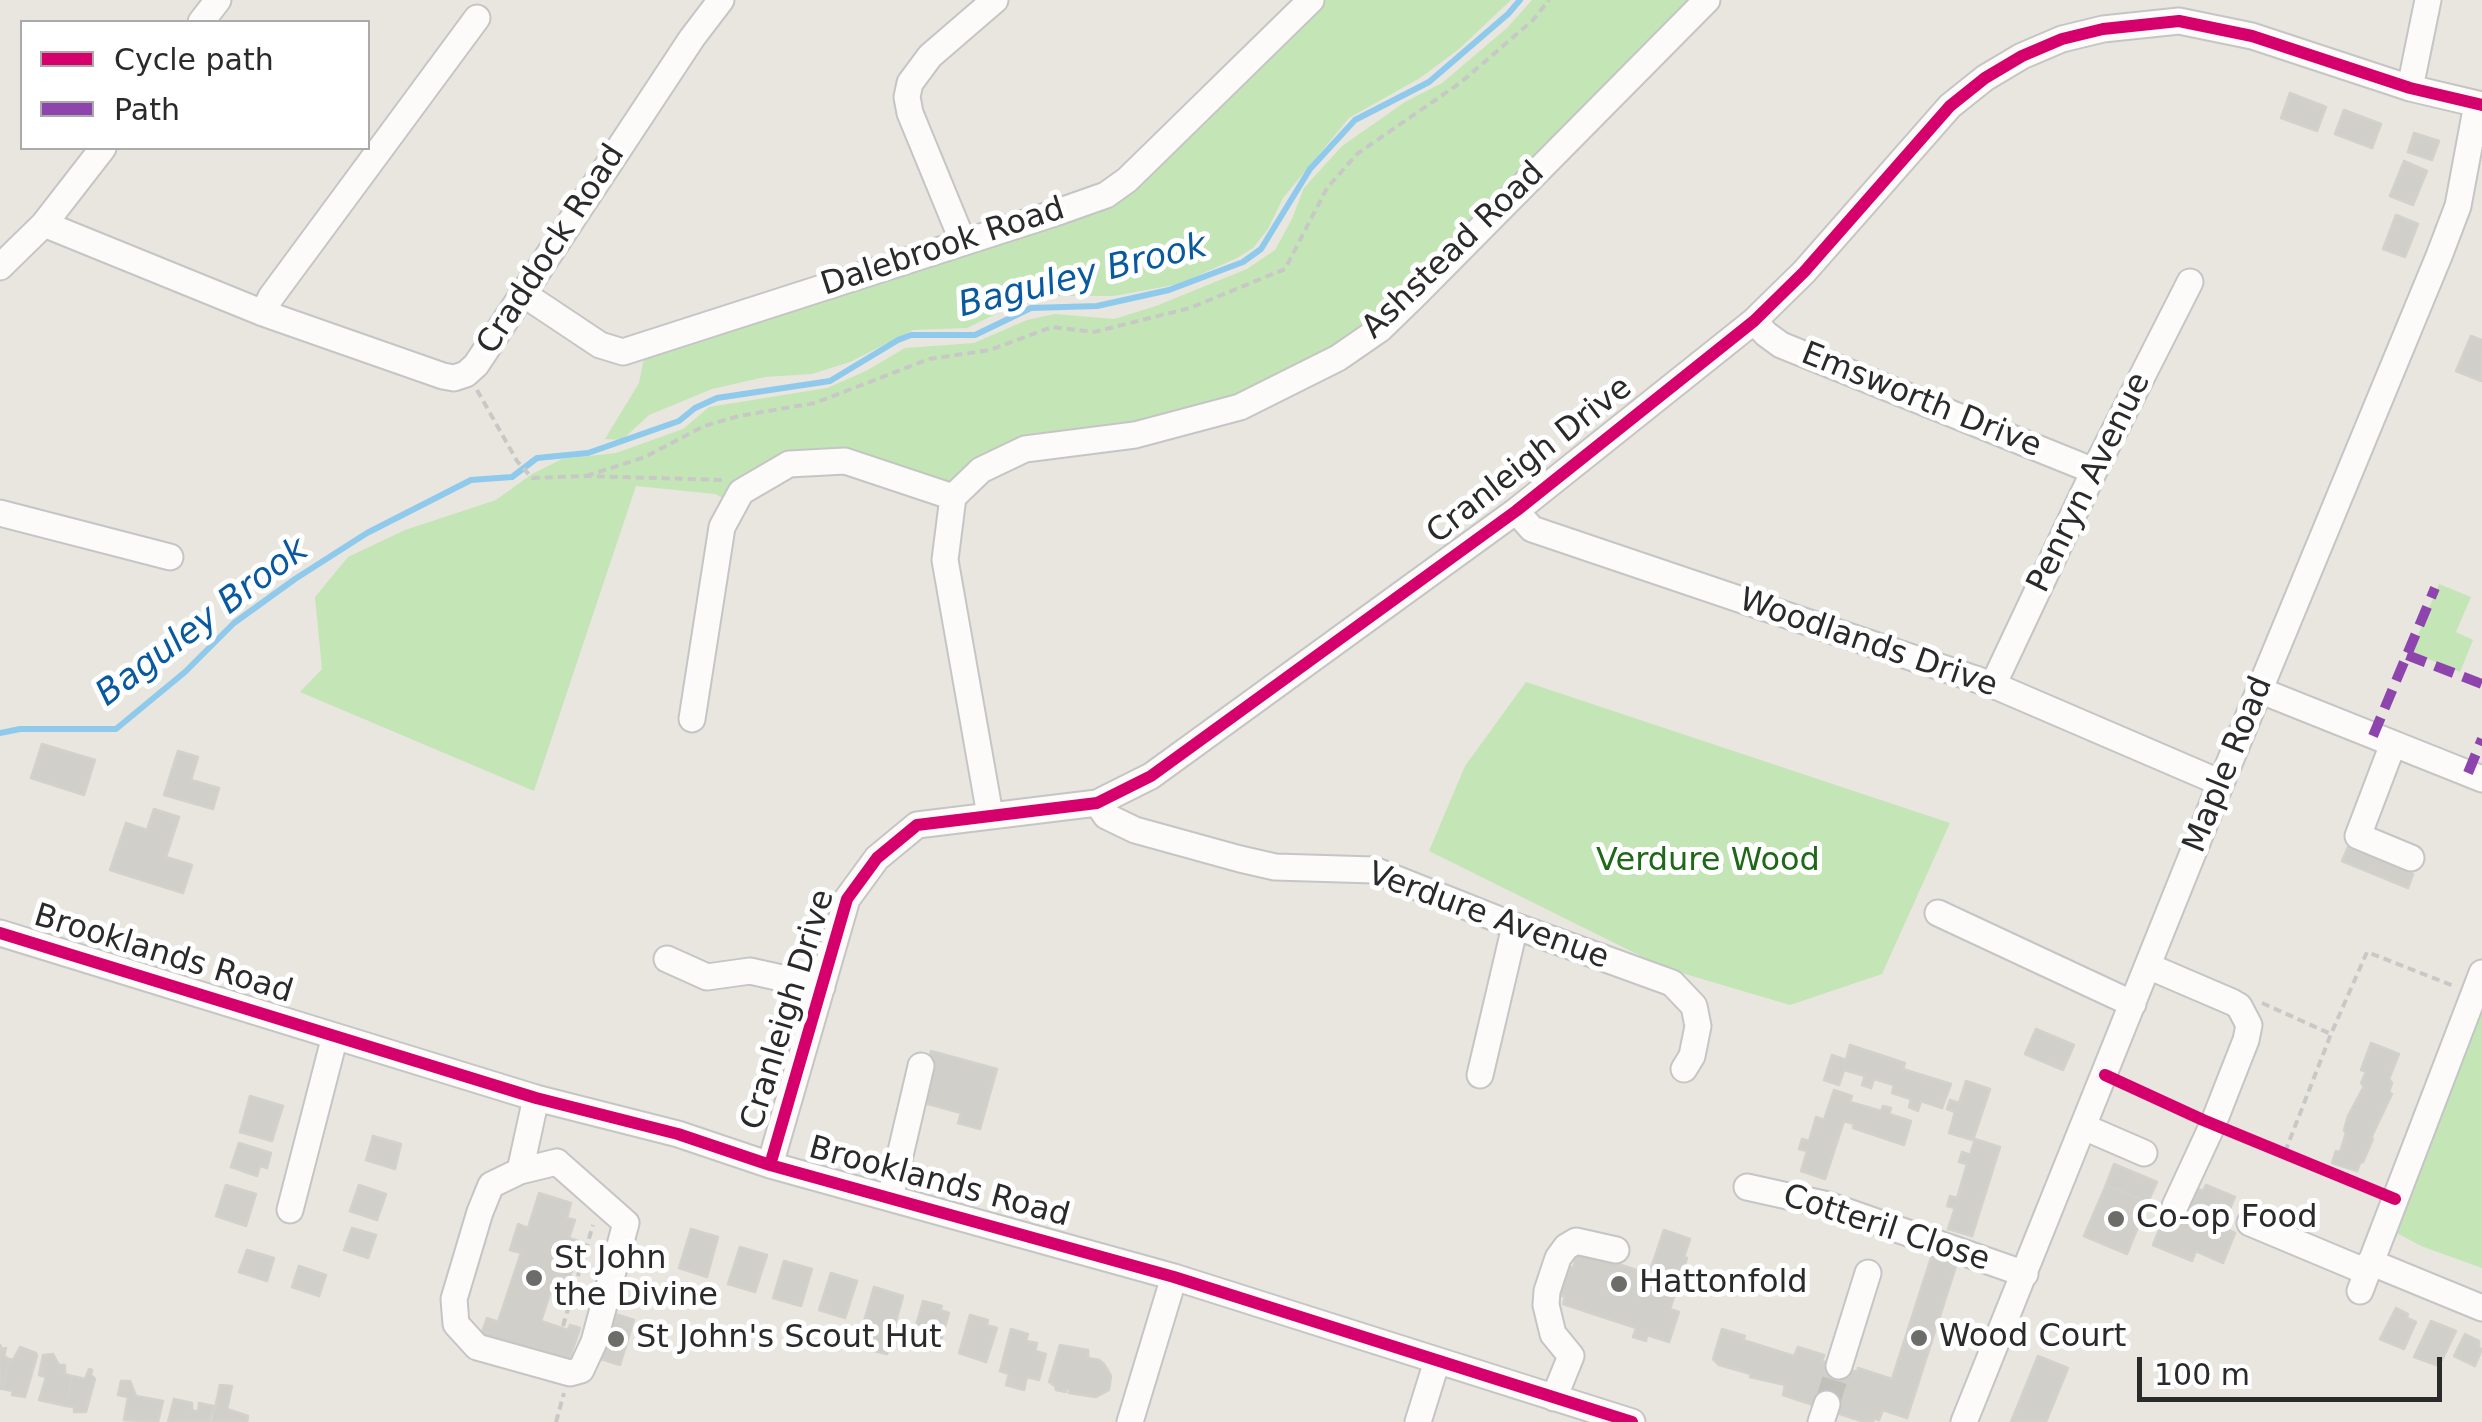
<!DOCTYPE html>
<style>
body{margin:0}
#map{position:relative;width:2482px;height:1422px;overflow:hidden;background:#e8e6df;font-family:"DejaVu Sans",sans-serif}
canvas{display:block}
.legend{position:absolute;left:20px;top:20px;width:350px;height:130px;box-sizing:border-box;background:#fff;border:2px solid #aaa;margin:0;padding:12px 18px;list-style:none;font-size:30px;color:#2a2a2a}
.legend li{display:flex;align-items:center;gap:20px;height:50px}
.legend b{width:50px;border:2px solid #aaa}
.scale{position:absolute;left:2137px;top:1357px;width:305px;height:45px;box-sizing:border-box;border:5px solid #2a2a2a;border-top:0;padding-left:12px;font-size:30px;line-height:35px;white-space:nowrap;color:#2a2a2a;-webkit-text-stroke:8px #fff;paint-order:stroke}
</style>
<div id="map">
<canvas width="2482" height="1422"></canvas>
<ul class="legend">
<li><b style="height:12px;background:#d6006c"></b>Cycle path</li>
<li><b style="height:12px;background:#8e44ad"></b>Path</li>
</ul>
<div class="scale">100 m</div>
</div>
<script>
const ctx = document.querySelector('canvas').getContext('2d');
ctx.lineJoin = 'round';
function fill(path, color) { ctx.fillStyle = color; ctx.fill(path, 'evenodd'); }
const poly = rows => new Path2D(rows.map(r => 'M' + r).join(''));
function strokePath(path, color, width, dash) { ctx.strokeStyle = color; ctx.lineWidth = width; ctx.lineCap = dash ? 'butt' : 'round'; ctx.setLineDash(dash || []); ctx.stroke(path); }
function label(font, color, halo, rows, align = 'center') {
  ctx.font = font + ' "DejaVu Sans",sans-serif'; ctx.lineWidth = 10; ctx.setLineDash([]); ctx.textBaseline = 'middle'; ctx.strokeStyle = halo; ctx.fillStyle = color; for (const [text, x, y, turn = 0] of rows) {
    ctx.save(); ctx.translate(x, y); ctx.rotate((+turn || 0) * Math.PI / 180); ctx.textAlign = isNaN(turn) ? turn : align; if (halo) ctx.strokeText(text, 0, 0); ctx.fillText(text, 0, 0); ctx.restore();
  }
}
const green = poly([
 [1321,0,1511,0,1459,49,1420,78,1349,118,1283,198,1268,229,1253,248,1237,258,1179,284,1114,296,1053,296,1025,300,967,328,913,330,850,362,812,374,765,377,712,389,649,415,622,440,605,439,639,383,644,357,1110,205],
 [1532,0,1693,0,1433,265,1368,323,1305,362,1226,400,1142,422,1097,429,1026,434,976,460,951,490,838,452,729,501,715,494,636,486,534,791,300,692,322,669,315,597,348,557,405,530,496,500,532,474,562,459,616,453,683,429,709,407,827,388,866,371,905,348,974,343,1027,320,1055,314,1114,319,1156,306,1247,269,1275,250,1292,219,1304,188,1342,146,1405,102,1442,83,1507,28],
 [2439,584,2471,597,2456,632,2473,640,2460,672,2411,652],
 [1526,682,1950,823,1882,974,1790,1005,1665,968,1429,851,1465,766],
 [2482,997,2482,1268,2421,1246,2391,1230]
]);
const stream = poly([
 [0,733,20,729,116,729,185,672,234,623,295,579,367,533,471,480,512,477,537,458,588,453,679,421,695,408,717,398,830,381,898,340,911,335,975,335,1031,308,1097,306,1169,290,1243,262,1261,249,1310,169,1355,120,1429,82,1508,14,1520,0]
]);
const building = poly([
 [2290,93,2326,107,2317,131,2281,118,2290,93],
 [2344,110,2381,124,2372,148,2335,134,2344,110],
 [2414,133,2439,141,2432,160,2408,152,2414,133],
 [2404,161,2427,171,2413,205,2390,196,2404,161],
 [2396,215,2418,224,2405,257,2383,249,2396,215],
 [2471,336,2482,340,2481,381,2456,371,2471,336],
 [42,744,95,760,84,795,31,778,42,744],
 [178,751,198,757,191,780,219,788,213,809,164,795,178,751],
 [154,809,179,817,166,857,192,865,183,893,110,870,126,823,147,830,154,809],
 [2348,847,2413,874,2408,888,2342,861,2348,847],
 [2036,1029,2074,1045,2063,1070,2025,1054,2036,1029],
 [2371,1043,2399,1054,2389,1079,2392,1083,2389,1092,2392,1094,2371,1138,2373,1139,2363,1162,2360,1163,2357,1171,2332,1163,2336,1151,2340,1152,2346,1133,2344,1130,2348,1116,2364,1086,2361,1083,2366,1072,2361,1070,2371,1043],
 [1850,1045,1905,1063,1903,1069,1951,1084,1942,1108,1921,1101,1918,1111,1909,1107,1911,1099,1892,1093,1894,1085,1874,1079,1871,1088,1862,1085,1865,1076,1844,1070,1839,1085,1824,1080,1832,1055,1846,1060,1850,1045],
 [931,1051,997,1069,980,1129,958,1123,961,1113,917,1101,931,1051],
 [1966,1081,1990,1089,1973,1140,1949,1133,1955,1112,1947,1109,1950,1100,1959,1103,1966,1081],
 [1834,1090,1852,1096,1850,1102,1881,1111,1883,1106,1891,1108,1889,1114,1911,1121,1904,1145,1853,1128,1854,1124,1844,1121,1825,1179,1801,1171,1807,1151,1799,1149,1802,1139,1809,1141,1816,1117,1824,1120,1834,1090],
 [250,1096,283,1106,272,1141,240,1132,250,1096],
 [373,1136,401,1144,395,1169,366,1160,373,1136],
 [1975,1139,2000,1147,1972,1236,1948,1229,1955,1208,1947,1206,1950,1196,1957,1198,1967,1164,1959,1162,1962,1152,1970,1155,1975,1139],
 [239,1143,271,1153,267,1168,260,1166,257,1176,231,1167,239,1143],
 [2114,1164,2157,1182,2148,1202,2106,1185,2114,1164],
 [226,1185,256,1194,246,1226,216,1216,226,1185],
 [359,1185,386,1194,377,1220,350,1211,359,1185],
 [2106,1185,2148,1202,2127,1254,2084,1236,2106,1185],
 [2206,1185,2235,1197,2222,1227,2235,1233,2223,1263,2196,1251,2192,1261,2153,1245,2163,1220,2175,1225,2178,1218,2191,1223,2197,1209,2187,1205,2195,1188,2203,1191,2206,1185],
 [539,1193,571,1203,567,1218,575,1220,569,1238,581,1242,569,1280,556,1275,541,1321,568,1330,570,1325,580,1328,567,1366,480,1338,487,1318,498,1322,521,1253,510,1250,518,1224,528,1228,539,1193],
 [352,1228,376,1235,368,1258,344,1250,352,1228],
 [691,1229,718,1237,707,1277,679,1268,691,1229],
 [1664,1230,1690,1239,1684,1257,1687,1258,1670,1309,1679,1312,1669,1342,1647,1335,1646,1341,1633,1337,1636,1328,1563,1304,1565,1297,1556,1294,1566,1265,1573,1268,1578,1251,1649,1274,1664,1230],
 [740,1247,767,1255,755,1292,728,1284,740,1247],
 [247,1250,274,1258,267,1281,239,1272,247,1250],
 [1932,1255,1957,1263,1907,1418,1883,1410,1879,1420,1874,1418,1873,1422,1864,1422,1783,1395,1785,1385,1750,1377,1751,1374,1719,1365,1713,1359,1722,1329,1745,1336,1743,1340,1794,1356,1798,1347,1824,1355,1822,1361,1857,1372,1858,1368,1892,1379,1932,1255],
 [784,1261,812,1269,801,1306,773,1298,784,1261],
 [299,1266,326,1275,319,1296,292,1287,299,1266],
 [831,1273,857,1281,845,1318,819,1310,831,1273],
 [874,1287,903,1296,887,1354,870,1350,874,1334,861,1331,874,1287],
 [923,1301,942,1306,940,1310,949,1313,939,1348,912,1340,923,1301],
 [2396,1308,2408,1314,2407,1318,2416,1322,2404,1349,2380,1339,2396,1308],
 [612,1313,634,1320,620,1365,598,1358,612,1313],
 [970,1315,988,1320,987,1325,997,1328,986,1362,959,1353,970,1315],
 [2431,1321,2456,1331,2439,1366,2414,1357,2431,1321],
 [1011,1329,1028,1334,1026,1341,1037,1343,1035,1351,1046,1354,1039,1380,1027,1377,1024,1390,1006,1385,1009,1374,1000,1371,1011,1329],
 [2465,1334,2479,1341,2479,1348,2482,1349,2475,1366,2454,1356,2465,1334],
 [0,1345,2,1349,6,1348,4,1356,9,1359,3,1389,0,1389,0,1345],
 [1060,1345,1088,1350,1088,1358,1099,1360,1104,1364,1111,1376,1109,1390,1096,1397,1069,1393,1070,1390,1066,1388,1066,1392,1056,1390,1055,1386,1049,1382,1060,1345],
 [20,1347,36,1353,37,1356,25,1397,12,1395,13,1391,3,1389,9,1359,13,1360,20,1347],
 [53,1354,59,1365,65,1365,65,1374,72,1376,66,1406,39,1400,46,1377,39,1375,43,1355,53,1354],
 [2038,1356,2068,1368,2046,1422,2011,1422,2038,1356],
 [89,1369,92,1370,91,1375,95,1379,86,1412,74,1412,74,1407,66,1406,72,1376,85,1379,89,1369],
 [121,1381,130,1381,136,1396,163,1401,158,1422,124,1420,128,1397,118,1395,121,1381],
 [220,1385,232,1386,227,1409,248,1416,247,1422,212,1422,220,1385],
 [174,1399,192,1403,192,1410,198,1412,199,1403,213,1406,209,1422,168,1422,174,1399]
]);
const minorTunnel = poly([
 [1827,1404,1839,1366]
]);
const path = poly([
 [477,390,517,461,532,478,586,476,724,480],
 [586,476,645,457,704,426,739,416,815,403,929,359,990,350,1052,327,1094,332,1190,308,1285,269,1327,188,1357,154,1460,83,1533,20,1549,0],
 [2262,1003,2331,1034],
 [2285,1152,2331,1034,2367,952,2454,986],
 [563,1326,593,1225],
 [556,1422,564,1393]
]);
const minor = poly([
 [201,22,218,0],
 [2410,88,2428,0],
 [44,224,263,313,443,376,454,378,466,374,476,365,692,38,721,0],
 [963,242,910,113,907,97,910,83,930,56,995,0],
 [0,267,44,224,103,148],
 [522,293,600,345,623,352,1055,213,1106,195,1127,180,1311,0],
 [263,313,271,297,477,18],
 [1754,321,1766,334,1781,345,2094,471],
 [1516,511,1532,529,1993,685,2221,783],
 [0,513,170,557],
 [1993,685,2094,471,2190,282],
 [2259,690,2482,779],
 [692,719,722,527,741,492,789,464,845,461,953,497],
 [2393,744,2358,836,2411,858],
 [1097,803,1106,816,1135,830,1240,859,1275,867,1374,870,1515,926,1672,983,1694,1006,1698,1026,1692,1056,1684,1069],
 [990,815,945,560,953,497,981,470,1025,449,1135,435,1240,407,1338,358,1380,329,1416,294,1707,0],
 [1938,913,2133,1004],
 [0,933,536,1098,678,1134,770,1165,1174,1277,1632,1422],
 [667,959,707,977,750,971,822,987],
 [2148,966,2232,1002,2239,1006,2249,1025,2246,1040,2213,1124,2175,1206],
 [1480,1075,1515,926],
 [2084,1127,2144,1153],
 [557,1162,626,1223,594,1342,581,1370,570,1373,477,1347,456,1324,454,1299,480,1212,491,1185,520,1171,557,1162],
 [770,1165,847,899,877,858,917,825,1097,803,1151,776,1516,511,1754,321,1804,272,1950,106,1985,78,2022,56,2062,39,2103,29,2179,21,2252,36,2410,88,2482,105],
 [520,1171,536,1098],
 [1747,1187,1828,1205,2025,1274],
 [890,1198,921,1066],
 [290,1210,335,1036],
 [2250,1223,2367,1272],
 [2370,1262,2482,1308],
 [2360,1291,2482,973],
 [1839,1366,1868,1273],
 [1554,1398,1571,1356,1553,1334,1546,1305,1547,1291,1558,1258,1566,1247,1576,1241,1616,1250],
 [1130,1422,1174,1277],
 [1418,1422,1437,1361],
 [1821,1422,1827,1404],
 [1964,1422,2221,783,2439,256,2458,206,2477,104]
]);
const quiet = poly([
 [2407,655,2482,684],
 [2373,736,2435,588],
 [2468,773,2482,739]
]);
const cycleway = poly([
 [0,933,536,1098,678,1134,770,1165,1174,1277,1632,1422],
 [2105,1075,2203,1120,2395,1199],
 [770,1165,847,899,877,858,917,825,1097,803,1151,776,1516,511,1754,321,1804,272,1950,106,1985,78,2022,56,2062,39,2103,29,2179,21,2252,36,2410,88,2482,105]
]);
const markers = [
 [2116,1219,10,"#6c6c69"],
 [534,1278,10,"#6c6c69"],
 [1619,1284,10,"#6c6c69"],
 [1919,1338,10,"#6c6c69"],
 [616,1339,10,"#6c6c69"]
];
const streetNames = [
 ["Dalebrook Road",943,248,-18],
 ["Craddock Road",552,250,-57],
 ["Ashstead Road",1454,251,-44],
 ["Emsworth Drive",1921,401,22],
 ["Cranleigh Drive",1530,461,-38],
 ["Penryn Avenue",2090,483,-64],
 ["Woodlands Drive",1868,644,19],
 ["Maple Road",2229,765,-68],
 ["Verdure Avenue",1488,917,20],
 ["Brooklands Road",163,955,17],
 ["Cranleigh Drive",789,1010,-73],
 ["Brooklands Road",939,1183,15],
 ["Cotteril Close",1886,1229,18]
];
const parkNames = [
 ["Verdure Wood",1708,862]
];
const poiNames = [
 ["Co-op Food",2136,1219],
 ["St John",554,1260],
 ["the Divine",554,1297],
 ["Hattonfold",1639,1284],
 ["Wood Court",1939,1338],
 ["St John's Scout Hut",636,1339]
];
const waterNames = [
 ["Baguley Brook",1083,277,-14],
 ["Baguley Brook",203,623,-37]
];
fill(green, '#c4e5b6');
strokePath(stream, '#8fcaed', 6);
fill(building, '#d0cfca');
strokePath(building, '#d3d1cb', 2.5);
strokePath(minorTunnel, '#c2c0bb', 25, [25, 12]);
strokePath(minor, '#c5c5c5', 29);
strokePath(path, '#c8c8c7', 4, [8, 5]);
strokePath(minor, '#fcfbfa', 25);
strokePath(quiet, '#8e44ad', 10, [20, 10]);
strokePath(cycleway, '#d6006c', 12);
for (const [x, y, r, color] of markers) { const dot = new Path2D(); dot.arc(x, y, r, 0, 2 * Math.PI); ctx.fillStyle = color; ctx.fill(dot); strokePath(dot, '#fff', 4); }
label('32px', '#2a2a2a', '#fff', streetNames);
label('32px', '#1e6917', '#fff', parkNames);
label('32px', '#2a2a2a', '#fff', poiNames, 'left');
label('italic 35px', '#08599f', '#fff', waterNames);
</script>
